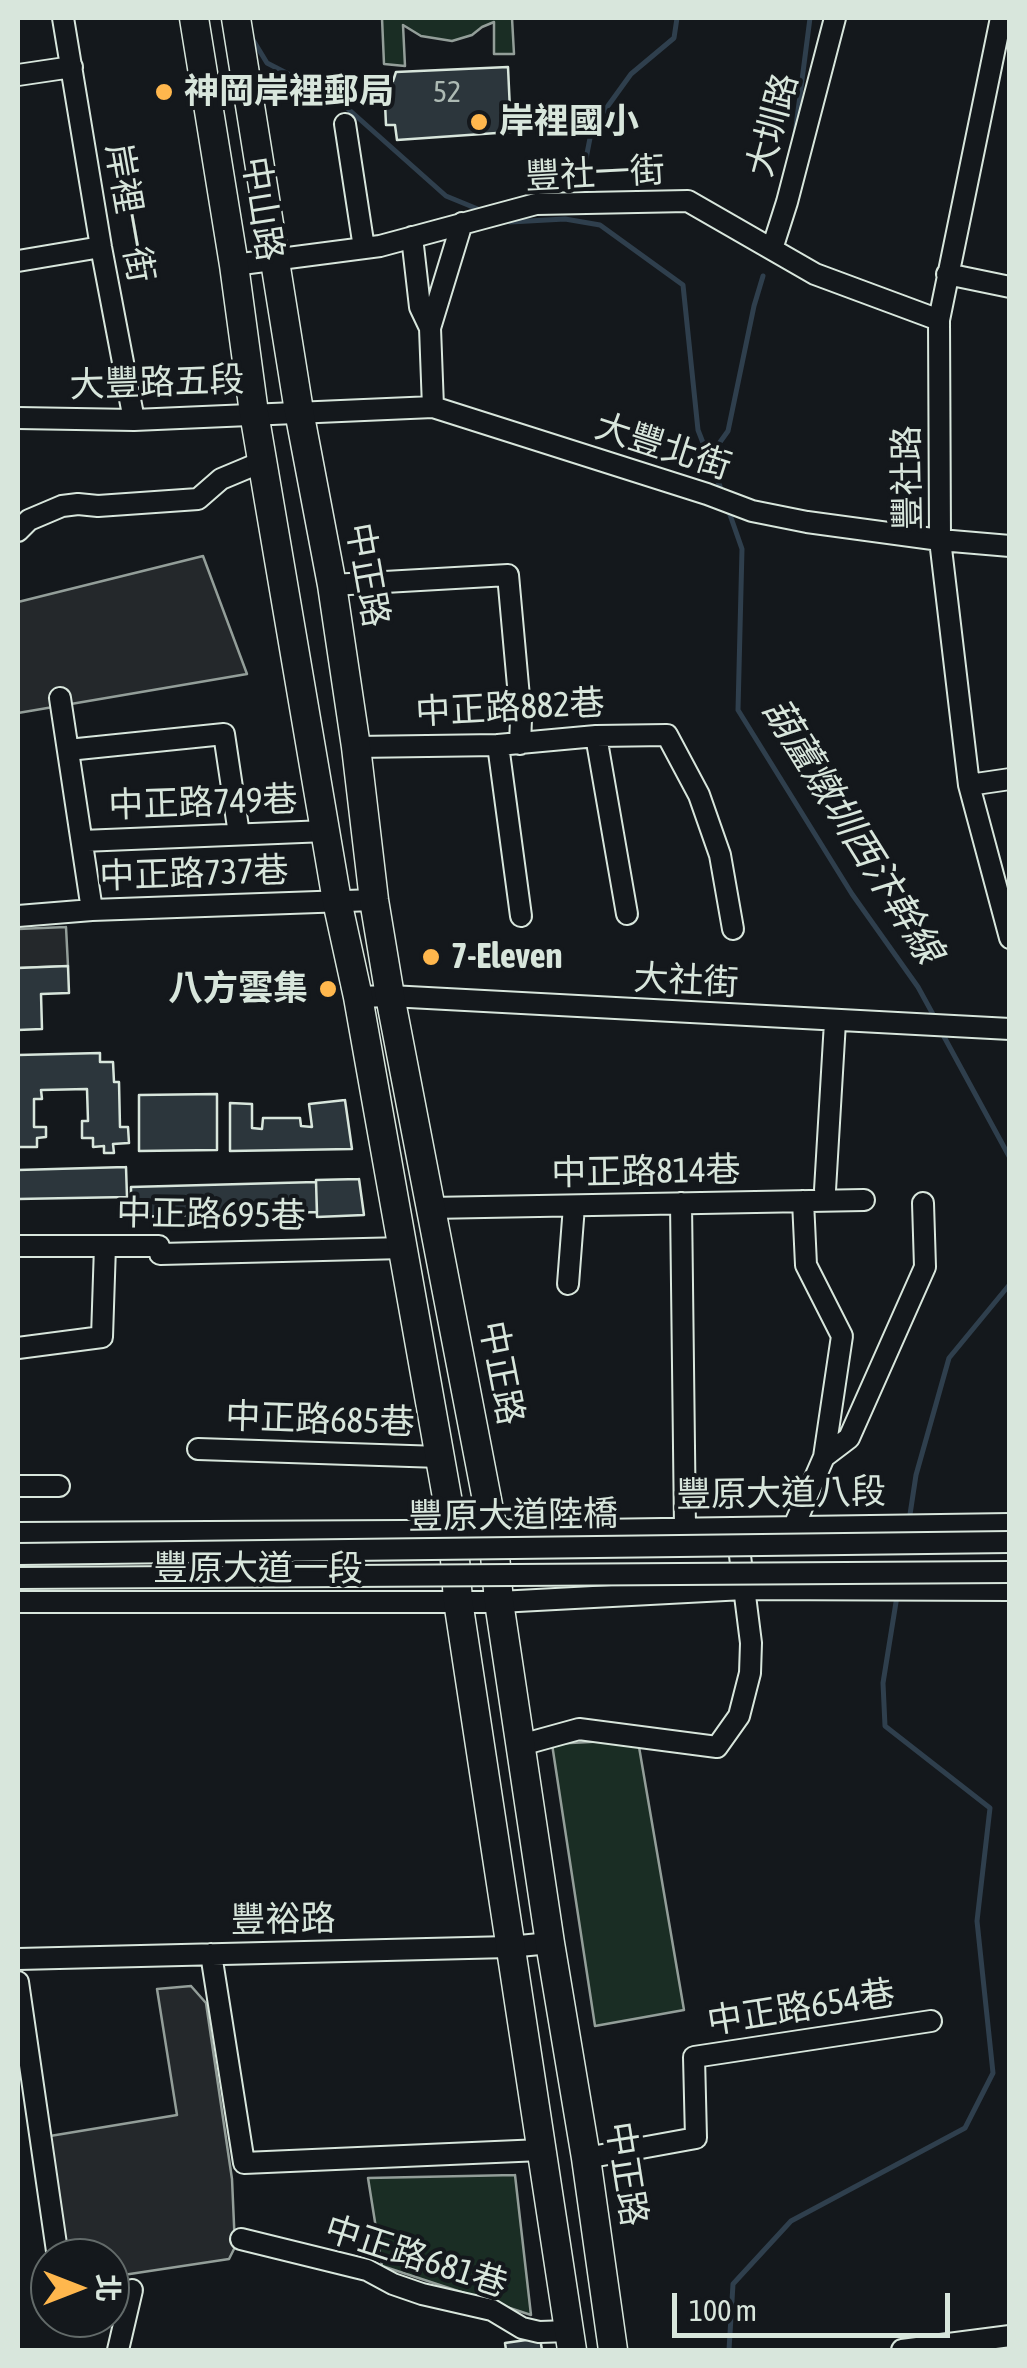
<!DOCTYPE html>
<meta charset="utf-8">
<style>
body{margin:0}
#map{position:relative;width:1027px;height:2368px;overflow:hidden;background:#14181c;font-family:"Asap Condensed","Noto Sans TC",sans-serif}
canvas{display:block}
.frame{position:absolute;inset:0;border:20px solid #d8e6dc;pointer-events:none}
.north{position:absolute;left:30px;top:2238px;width:100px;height:100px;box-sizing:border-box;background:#14181c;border:2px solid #626a69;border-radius:50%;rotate:90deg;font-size:28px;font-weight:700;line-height:40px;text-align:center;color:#d8e6dc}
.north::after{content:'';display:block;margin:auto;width:35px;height:45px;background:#ffb74d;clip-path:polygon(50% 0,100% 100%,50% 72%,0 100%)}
.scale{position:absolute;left:672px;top:2293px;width:278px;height:45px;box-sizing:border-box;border:5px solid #d8e6dc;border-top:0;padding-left:12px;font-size:30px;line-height:35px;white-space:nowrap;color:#d8e6dc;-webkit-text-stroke:8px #14181c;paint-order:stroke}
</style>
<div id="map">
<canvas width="1027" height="2368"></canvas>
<div class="frame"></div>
<div class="north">北</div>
<div class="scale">100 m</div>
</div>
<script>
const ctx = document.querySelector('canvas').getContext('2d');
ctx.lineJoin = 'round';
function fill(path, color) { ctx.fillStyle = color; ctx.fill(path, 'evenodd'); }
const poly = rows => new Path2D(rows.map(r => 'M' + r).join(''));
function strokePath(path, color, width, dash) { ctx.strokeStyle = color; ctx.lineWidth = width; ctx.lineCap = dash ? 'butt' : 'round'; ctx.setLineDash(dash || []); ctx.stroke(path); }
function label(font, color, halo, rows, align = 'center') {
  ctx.font = font + ' "Asap Condensed","Noto Sans TC",sans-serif'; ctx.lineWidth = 8; ctx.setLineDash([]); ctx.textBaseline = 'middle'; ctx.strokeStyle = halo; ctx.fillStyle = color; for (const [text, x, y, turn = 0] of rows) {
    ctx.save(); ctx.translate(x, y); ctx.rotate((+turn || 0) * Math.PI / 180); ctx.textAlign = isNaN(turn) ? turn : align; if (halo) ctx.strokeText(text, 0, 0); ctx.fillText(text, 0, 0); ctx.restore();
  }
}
const green = poly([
 [382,18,512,18,514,54,494,54,494,22,482,27,472,35,452,41,421,36,403,25,405,66,384,64,382,18],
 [608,1741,638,1741,684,2010,595,2026,552,1744,608,1741],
 [515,2175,531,2315,382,2266,368,2178,515,2175]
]);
const parking = poly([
 [203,556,247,674,18,713,18,602,203,556],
 [66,927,68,966,18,968,18,929,66,927],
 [191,1986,206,2003,232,2179,235,2247,229,2259,110,2277,110,2258,68,2258,50,2136,177,2115,157,1989,191,1986]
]);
const stream = poly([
 [250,35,267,63,337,99,446,196,485,212],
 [795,134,810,18],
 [590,199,582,179,592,128,631,74,674,38,677,18],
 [504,220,510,222,565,219,600,225,683,285,698,430,723,494],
 [710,456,728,431,754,306,763,276],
 [728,509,742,549,738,710,852,894,918,987,935,1018],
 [942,1033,1010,1158],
 [909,1521,916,1475,949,1358,1010,1284],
 [729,2350,733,2284,791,2221,965,2128,993,2073,977,1921,990,1808,885,1726,883,1683,897,1596]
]);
const building = poly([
 [508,67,511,132,397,140,395,125,386,125,384,81,393,81,396,72,508,67],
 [68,966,69,993,41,994,42,1029,18,1030,18,968,68,966],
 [100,1053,100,1062,113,1062,114,1082,119,1082,120,1127,128,1127,129,1143,113,1144,114,1153,104,1153,104,1146,93,1147,93,1138,82,1138,82,1121,88,1121,87,1089,41,1090,42,1099,34,1099,34,1127,46,1127,46,1137,37,1138,37,1147,18,1147,18,1055,100,1053],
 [217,1094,217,1150,139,1151,139,1095,217,1094],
 [345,1100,352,1149,230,1151,230,1103,252,1104,252,1128,262,1129,263,1118,300,1118,301,1126,312,1127,309,1104,345,1100],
 [126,1167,127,1197,18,1199,18,1170,126,1167],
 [359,1179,364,1215,317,1217,316,1180,359,1179],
 [316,1182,317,1212,131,1217,131,1187,316,1182],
 [540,2338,542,2350,506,2350,505,2343,540,2338]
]);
const minor = poly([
 [63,18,101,247,134,420],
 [1001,18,939,320,940,540,969,785,1010,938],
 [18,75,72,67],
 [345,124,364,248],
 [412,237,420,307,430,328],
 [772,249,787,202,835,18],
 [18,261,101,247],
 [234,265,380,246,536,204,688,201,815,274,939,320],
 [947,274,1010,287],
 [433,407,430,328,462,223],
 [18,418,134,420,433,407,707,494,752,511,807,522,940,540,1010,546],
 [18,531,29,520,62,506,78,504,98,506,198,499,221,479,264,461],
 [332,585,508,575,521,719,520,744],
 [60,698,92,910],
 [596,736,627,914],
 [498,745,521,916],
 [356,747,498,745,596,736,667,735,699,795,720,855,733,929],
 [68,750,224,734,239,834],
 [969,785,1010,779],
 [82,841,326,831],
 [18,916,92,910,374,900],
 [358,997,390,996,1010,1029],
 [825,1190,835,1022],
 [681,1203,685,1528],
 [430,1208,864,1200],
 [18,1246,159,1246,160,1254,404,1248],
 [568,1284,574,1206],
 [18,1348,102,1337,105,1246],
 [198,1449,440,1457],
 [824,1457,849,1438,925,1267,923,1203],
 [18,1486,59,1486],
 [794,1526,824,1457,842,1336,806,1265,803,1201],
 [18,1533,593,1530,1010,1524],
 [18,1602,499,1602,744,1589,1010,1590],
 [521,1745,579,1729,717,1747,739,1716,750,1673,751,1643,737,1532],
 [211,1954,244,2163,541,2150],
 [18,1959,509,1947,550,1943],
 [18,1982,58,2258],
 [586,2158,696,2138,694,2057,931,2021],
 [241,2239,367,2270,393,2284,422,2294,492,2310,522,2328,539,2332,570,2331],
 [118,2350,132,2290],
 [902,2350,1010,2336]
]);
const major = poly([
 [194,18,234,265,254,413,337,901,358,997,453,1531,458,1601,572,2350],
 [236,18,299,411,332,585,356,747,374,900,390,996,493,1531,499,1602,550,1943,586,2158,613,2350]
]);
const minorBridge = poly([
 [18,1554,1010,1542],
 [18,1578,1010,1572]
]);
const markers = [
 [164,92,10,"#ffb74d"],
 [479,122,10,"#ffb74d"],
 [431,957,10,"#ffb74d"],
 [328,989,10,"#ffb74d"]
];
const numberNames = [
 ["52",447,93]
];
const poiNames = [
 ["神岡岸裡郵局",184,92],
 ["岸裡國小",499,122],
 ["7-Eleven",451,957],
 ["八方雲集",308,989,"right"]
];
const streetNames = [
 ["大圳路",773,125,-75],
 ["豐社一街",595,174,-3],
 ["中山路",262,209,81],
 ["岸裡一街",129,213,80],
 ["大豐路五段",157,383,-2],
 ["大豐北街",663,447,18],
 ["豐社路",908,478,-91],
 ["中正路",367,575,80],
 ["中正路882巷",510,708,-3],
 ["中正路749巷",203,803,-2],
 ["中正路737巷",194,874,-2],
 ["大社街",686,981,3],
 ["中正路814巷",646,1172,-1],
 ["中正路695巷",211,1215,1],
 ["中正路",501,1373,79],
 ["中正路685巷",320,1420,2],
 ["豐原大道八段",781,1494,-1],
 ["豐原大道陸橋",513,1516,-1],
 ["豐原大道一段",258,1569],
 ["豐裕路",283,1920,-1],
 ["中正路654巷",801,2008,-9],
 ["中正路",626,2174,81],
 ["中正路681巷",416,2257,18]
];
const waterNames = [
 ["葫蘆燉圳西汴幹線",852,831,58]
];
fill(green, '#1a2d24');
strokePath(green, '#939e99', 2.5);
fill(parking, '#24282b');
strokePath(parking, '#939e99', 2.5);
strokePath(stream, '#2f3f4d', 5);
fill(building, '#2c363c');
strokePath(building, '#d8e6dc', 2.5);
strokePath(minor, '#d8e6dc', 24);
strokePath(major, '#d8e6dc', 31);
strokePath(minor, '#14181c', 20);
strokePath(major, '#14181c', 28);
strokePath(minorBridge, '#d8e6dc', 24, []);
strokePath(minorBridge, '#14181c', 20);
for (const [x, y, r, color] of markers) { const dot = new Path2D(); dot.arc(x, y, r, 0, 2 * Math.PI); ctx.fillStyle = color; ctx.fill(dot); strokePath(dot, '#14181c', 4); }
label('30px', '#adbab4', null, numberNames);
label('bold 35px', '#d8e6dc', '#14181c', poiNames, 'left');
label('35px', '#d8e6dc', '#14181c', streetNames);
label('italic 38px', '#d8e6dc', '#14181c', waterNames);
</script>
